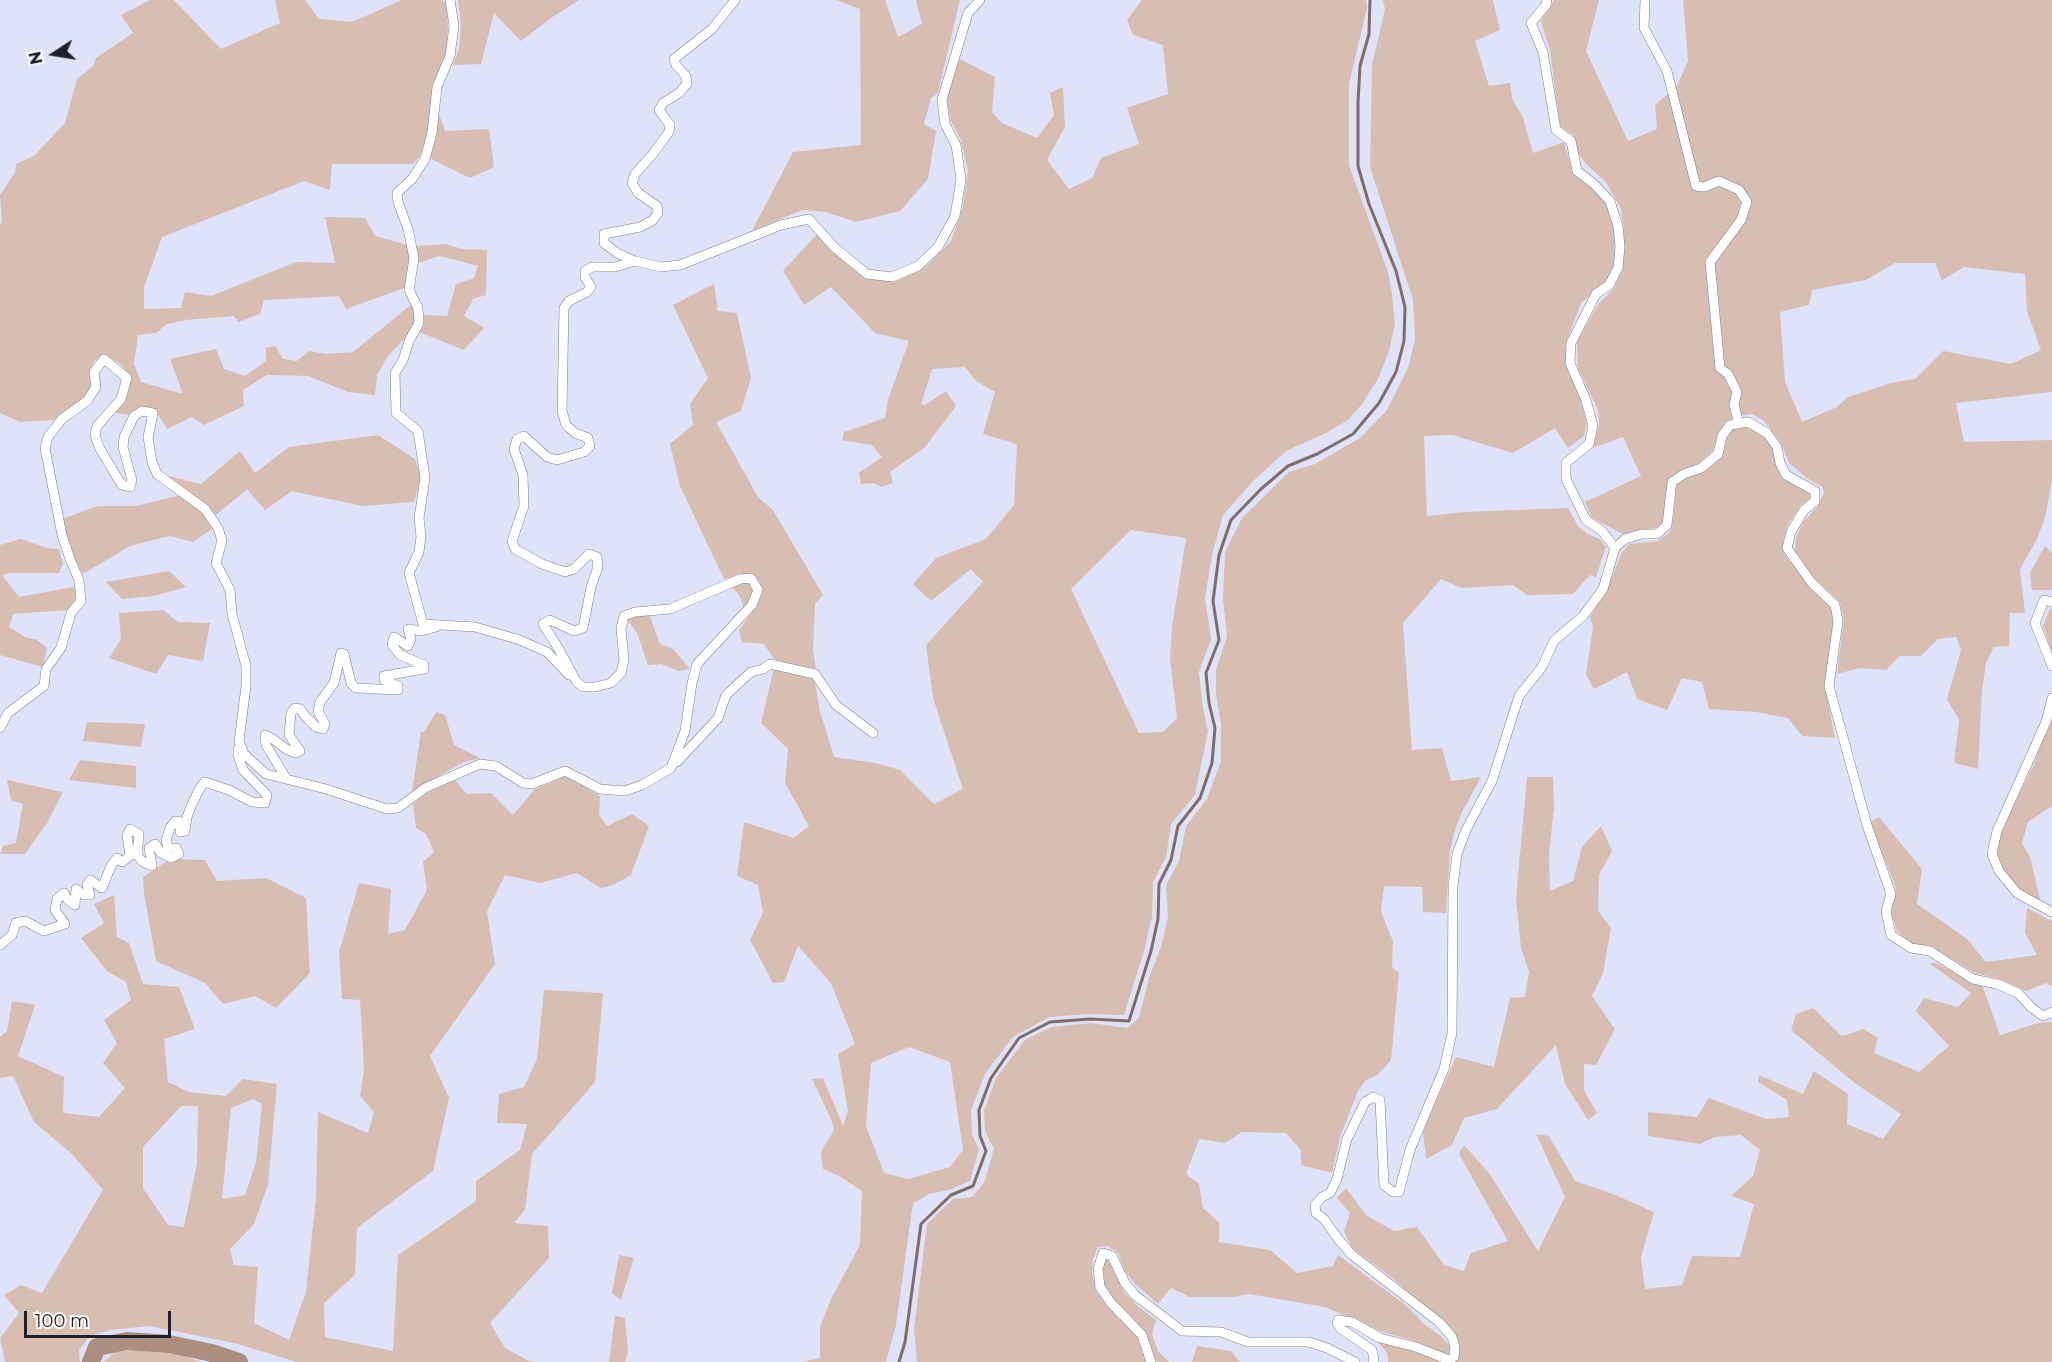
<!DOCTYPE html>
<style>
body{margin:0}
#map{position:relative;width:2052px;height:1362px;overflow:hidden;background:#dee3fa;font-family:Montserrat,sans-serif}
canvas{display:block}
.north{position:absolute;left:24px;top:24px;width:60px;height:60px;-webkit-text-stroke:4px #fff;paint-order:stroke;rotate:258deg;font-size:16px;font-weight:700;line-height:24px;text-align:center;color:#1e2028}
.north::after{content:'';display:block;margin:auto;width:21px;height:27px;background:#1e2028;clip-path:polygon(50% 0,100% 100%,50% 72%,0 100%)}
.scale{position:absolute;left:24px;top:1311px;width:147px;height:27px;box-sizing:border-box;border:3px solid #1e2028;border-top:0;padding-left:8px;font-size:18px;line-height:21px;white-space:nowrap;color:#1e2028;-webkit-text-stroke:4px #fff;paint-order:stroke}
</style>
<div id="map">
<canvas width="2052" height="1362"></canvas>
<div class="north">N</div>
<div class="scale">100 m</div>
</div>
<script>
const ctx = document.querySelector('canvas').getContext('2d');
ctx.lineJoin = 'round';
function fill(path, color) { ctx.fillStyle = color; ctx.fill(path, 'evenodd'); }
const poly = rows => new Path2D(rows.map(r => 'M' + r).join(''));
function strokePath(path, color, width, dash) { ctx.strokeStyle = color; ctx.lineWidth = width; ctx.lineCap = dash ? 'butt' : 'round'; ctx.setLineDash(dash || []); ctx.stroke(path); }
const green = poly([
 [150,0,174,0,221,49,280,23,275,0,305,0,319,19,352,22,402,0,442,0,446,3,448,26,446,56,428,133,420,156,413,164,332,164,330,190,304,181,162,237,144,287,144,309,181,308,185,292,211,296,296,262,335,263,325,217,365,218,375,236,408,245,410,259,407,287,346,309,339,296,264,300,260,314,238,322,234,316,186,320,167,324,156,333,138,335,134,364,141,382,183,394,170,359,216,349,224,369,245,376,266,361,266,348,275,346,283,359,297,361,309,351,326,354,353,352,412,304,416,322,406,337,388,356,377,375,375,395,348,392,308,376,267,375,243,390,244,406,204,425,192,417,167,429,156,411,141,407,128,415,112,412,130,377,120,363,103,355,93,362,90,387,85,398,53,420,20,422,0,413,0,225,2,221,0,195,15,172,16,164,34,156,65,123,77,79,93,66,96,58,133,33,121,15],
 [458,0,579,0,551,18,521,41,494,13,481,64,453,65,459,49,461,25],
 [836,0,885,0,898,37,922,24,916,0,960,0,938,93,931,98,924,124,936,131,928,179,900,211,856,222,826,212,802,210,752,231,793,152,861,145,860,9],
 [1142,0,1366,0,1367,8,1349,84,1349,165,1388,272,1392,293,1395,324,1389,351,1378,379,1362,404,1348,420,1328,432,1286,451,1253,481,1223,515,1212,555,1205,598,1211,639,1199,672,1203,708,1208,731,1195,795,1171,824,1166,857,1153,882,1152,917,1144,951,1124,1015,1088,1014,1049,1017,1013,1037,985,1074,971,1110,972,1135,979,1149,970,1181,949,1190,929,1194,913,1203,896,1325,886,1362,802,1362,820,1358,820,1327,831,1299,860,1245,862,1191,839,1176,823,1169,821,1152,834,1130,831,1119,812,1079,823,1078,843,1126,848,1111,838,1054,855,1044,831,983,798,946,784,982,773,983,750,940,763,913,758,885,737,876,744,822,794,838,809,826,785,783,788,749,761,723,774,668,800,674,814,679,820,711,834,757,875,763,900,770,934,804,963,789,933,698,926,645,983,582,971,569,931,601,913,584,936,558,986,539,1014,505,1017,444,983,434,995,392,976,381,965,367,932,369,921,404,925,405,946,391,956,406,925,447,890,472,893,483,881,487,874,483,861,484,859,473,882,457,872,445,842,440,844,432,885,418,888,400,909,341,875,333,831,287,804,305,783,271,819,232,834,251,866,278,895,282,925,268,951,241,962,210,968,171,960,138,950,119,947,98,960,59,995,77,992,112,1002,123,1037,138,1054,115,1050,93,1063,87,1065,127,1047,160,1069,189,1092,178,1101,158,1139,144,1127,108,1168,94,1163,45,1133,35,1127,20],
 [1131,530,1186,538,1172,627,1170,658,1177,718,1163,732,1139,733,1071,589],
 [909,1047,950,1062,963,1150,950,1167,908,1179,884,1173,866,1126,871,1063],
 [1383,0,1493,0,1500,30,1475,41,1489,86,1510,83,1512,98,1523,118,1533,153,1564,142,1573,172,1606,201,1615,227,1614,267,1607,281,1581,303,1567,340,1566,363,1581,401,1587,424,1584,436,1568,448,1555,428,1513,453,1452,435,1424,436,1427,516,1464,512,1568,508,1578,526,1587,534,1600,539,1606,547,1596,577,1590,575,1573,594,1527,595,1513,585,1462,588,1441,579,1403,623,1412,750,1442,748,1451,781,1481,777,1462,812,1455,830,1450,850,1446,913,1423,912,1422,887,1384,886,1381,912,1393,941,1392,967,1399,973,1391,1060,1378,1075,1366,1080,1358,1091,1341,1134,1332,1173,1301,1165,1301,1150,1286,1133,1242,1132,1225,1143,1199,1139,1186,1174,1199,1184,1203,1208,1219,1222,1219,1242,1270,1250,1297,1273,1333,1266,1338,1255,1407,1306,1423,1323,1442,1337,1451,1347,1448,1356,1417,1342,1380,1331,1325,1307,1249,1294,1232,1297,1190,1297,1171,1288,1158,1304,1135,1284,1125,1271,1118,1253,1108,1246,1098,1247,1093,1259,1092,1273,1096,1291,1107,1306,1139,1336,1146,1362,917,1362,914,1329,927,1224,953,1199,972,1197,984,1183,994,1149,985,1131,984,1110,996,1078,1025,1040,1051,1027,1091,1023,1127,1028,1139,1018,1149,978,1161,947,1168,917,1166,885,1179,861,1186,826,1207,799,1221,761,1221,723,1216,695,1216,670,1227,636,1223,599,1225,552,1242,518,1289,472,1315,464,1360,438,1387,410,1408,368,1415,339,1413,300,1370,167,1372,65,1385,9],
 [1554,0,1599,0,1586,51,1628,141,1657,129,1655,105,1677,86,1688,61,1683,0,2052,0,2052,392,1956,403,1964,442,2052,440,2052,481,2045,518,2037,539,2020,569,2025,613,2010,613,2009,646,1994,647,1986,663,1982,691,1978,769,1954,763,1959,720,1947,699,1961,650,1956,637,1938,639,1921,656,1899,656,1886,670,1860,668,1837,674,1844,619,1840,602,1816,580,1795,550,1796,538,1803,522,1817,507,1824,493,1822,487,1807,478,1789,463,1780,441,1763,420,1751,414,1736,416,1724,423,1713,451,1698,464,1681,471,1669,480,1663,524,1655,528,1623,534,1592,518,1585,502,1641,476,1623,437,1593,448,1599,424,1598,410,1578,368,1577,342,1598,305,1614,288,1623,268,1624,234,1621,209,1606,182,1588,166,1578,153,1573,135,1560,126,1550,51,1541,21],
 [1895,263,1935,263,1942,280,1964,267,2025,274,2027,311,2041,350,2011,364,1943,351,1915,379,1891,383,1848,397,1837,407,1802,422,1785,382,1780,312,1809,305,1812,290,1866,280],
 [438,111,445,131,489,129,494,167,470,178,429,158],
 [446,244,462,249,487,250,486,295,473,299,464,316,484,328,464,350,419,332,423,315,447,316,456,284,474,278,478,266,440,256,417,263,416,246],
 [714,284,718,311,737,313,751,378,741,411,716,422,758,497,773,510,823,595,815,604,813,649,816,671,774,659,764,644,742,642,739,630,755,608,761,592,760,582,752,574,724,579,680,486,670,444,693,425,690,404,708,378,673,305],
 [1747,426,1763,433,1773,446,1777,464,1813,493,1811,498,1800,506,1787,527,1783,542,1784,554,1789,561,1809,586,1830,606,1834,620,1825,685,1835,738,1802,736,1788,718,1756,712,1709,709,1702,682,1682,678,1667,710,1637,699,1627,672,1594,689,1586,674,1593,627,1590,617,1607,590,1621,554,1629,544,1658,541,1670,532,1673,520,1677,483,1685,477,1704,472,1722,457,1727,438,1733,428],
 [378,435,415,459,421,478,414,502,362,506,292,491,265,510,247,489,216,515,206,504,168,476,201,484,240,451,255,473,289,447],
 [181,495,202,510,212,529,193,542,170,536,130,546,83,574,72,555,62,519,98,506,136,506],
 [21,539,47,548,59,549,63,563,59,573,11,573,2,575,19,597,73,587,77,591,75,600,67,610,13,614,9,627,25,637,37,640,47,648,43,667,0,655,0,545],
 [2045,546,2052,553,2052,590,2032,590,2030,573],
 [169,571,186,587,154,596,122,599,106,582],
 [750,580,755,590,744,610,741,598,731,585],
 [2050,608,2052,611,2052,652,2043,626],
 [163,610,178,622,210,623,203,661,168,655,156,674,109,658,121,639,119,613],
 [649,614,660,644,673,649,690,669,679,671,661,664,648,665,637,633,626,618],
 [2052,711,2052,806,2028,822,2022,843,2030,857,2041,903,2019,892,2001,868,1995,855,2001,831,2035,762],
 [436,712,445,715,454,745,480,758,464,762,412,791,421,732,425,731],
 [87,722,145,724,141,747,83,741],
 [80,760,136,766,136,788,69,780],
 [566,776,600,796,599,815,607,826,632,814,649,826,631,875,613,885,601,888,577,873,540,883,505,875,487,911,495,964,430,1056,449,1098,433,1171,357,1228,355,1275,324,1303,325,1337,393,1351,398,1255,476,1201,476,1181,520,1150,527,1124,497,1123,499,1094,524,1087,537,1059,544,990,603,993,595,1082,532,1154,525,1210,514,1223,548,1226,549,1258,490,1323,505,1348,529,1361,538,1362,297,1362,234,1343,149,1326,111,1330,90,1336,79,1350,80,1362,5,1362,0,1338,19,1313,4,1295,21,1285,42,1293,103,1190,73,1155,34,1122,13,1076,0,1078,0,1037,7,1031,12,1001,35,1005,18,1056,64,1077,63,1113,99,1117,125,1088,103,1063,117,1043,104,1020,131,1000,126,982,107,971,81,938,104,923,94,904,114,895,117,937,129,943,143,984,179,987,195,1029,164,1039,168,1082,189,1092,226,1096,243,1079,277,1084,268,1185,254,1224,230,1249,234,1265,258,1267,254,1323,289,1340,306,1292,316,1197,318,1112,368,1133,374,1112,360,1096,364,1069,360,1000,342,999,339,952,359,883,391,889,388,934,405,930,427,890,423,862,434,852,426,834,416,828,413,804,429,792,455,780,467,794,491,793,513,815,534,790],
 [253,1099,262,1104,256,1163,245,1195,222,1199,231,1108],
 [181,1106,198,1106,197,1163,184,1227,168,1225,143,1188,143,1147],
 [1527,777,1553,777,1554,808,1549,855,1550,891,1573,881,1582,847,1601,826,1612,851,1599,875,1598,911,1611,928,1603,973,1592,996,1615,1029,1596,1065,1584,1064,1584,1090,1597,1113,1588,1120,1565,1084,1556,1045,1497,1109,1464,1118,1452,1145,1426,1159,1423,1131,1456,1057,1494,1067,1510,998,1525,997,1529,972,1521,948,1516,899],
 [7,780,63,792,47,823,25,854,0,854,3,846,16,843,23,804,11,800],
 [1879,817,1922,869,1917,904,1967,939,1986,962,2037,955,2025,933,2027,908,2052,921,2052,986,2046,983,2026,991,2000,979,1975,973,1931,946,1912,944,1897,931,1891,913,1896,888,1870,822],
 [170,859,205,860,217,881,266,878,306,898,310,973,276,1008,255,996,223,1004,205,983,156,961,144,893,143,877],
 [1934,962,1983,987,2000,1035,2038,1023,2052,1022,2052,1362,1452,1362,1458,1359,1460,1351,1454,1331,1443,1319,1421,1304,1395,1280,1351,1247,1344,1231,1350,1213,1337,1198,1346,1188,1366,1215,1394,1231,1417,1227,1444,1265,1464,1271,1471,1253,1508,1241,1459,1154,1464,1145,1489,1173,1538,1251,1565,1197,1536,1134,1549,1136,1575,1181,1613,1194,1654,1212,1641,1257,1645,1289,1682,1285,1692,1256,1740,1257,1754,1204,1731,1196,1753,1176,1760,1150,1741,1135,1715,1137,1700,1144,1648,1136,1648,1112,1697,1117,1709,1098,1766,1119,1789,1117,1787,1100,1758,1082,1759,1075,1803,1094,1814,1071,1848,1094,1847,1124,1883,1139,1901,1114,1856,1084,1791,1030,1796,1014,1813,1008,1842,1036,1864,1029,1878,1038,1874,1053,1919,1072,1949,1046,1916,1011,1924,998,1958,1007,1971,993,1930,964],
 [619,1255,634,1258,621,1300,612,1293],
 [1108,1260,1124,1292,1139,1307,1156,1320,1152,1334,1158,1351,1169,1362,1154,1362,1149,1349,1103,1287,1100,1270,1103,1261],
 [615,1316,625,1318,628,1352,625,1362,609,1362],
 [1376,1340,1414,1350,1441,1362,1388,1362,1388,1354],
 [1197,1346,1231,1351,1240,1362,1192,1362],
 [136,1350,177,1354,202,1362,104,1362,115,1352]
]);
const stream = poly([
 [899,1362,905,1342,921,1224,951,1195,973,1186,986,1151,980,1136,979,1110,991,1078,1019,1038,1050,1022,1090,1019,1129,1021,1151,951,1158,919,1159,884,1171,860,1178,826,1200,798,1212,763,1215,728,1209,703,1206,673,1219,640,1213,601,1219,555,1231,520,1261,489,1288,466,1317,454,1353,434,1379,403,1396,372,1404,341,1405,307,1396,271,1369,204,1358,166,1358,102,1360,66,1369,34,1370,0]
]);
const river = poly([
 [91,1362,97,1347,127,1341,169,1344,212,1353,239,1362]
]);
const minor = poly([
 [450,0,454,26,450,56,437,87,432,133,425,159,412,179,397,193,398,202,408,229,414,258,409,290,418,308,419,323,409,341,403,360,395,373,396,413,418,431,425,478,419,518,421,537,419,552,409,573,423,624,475,627,520,640,547,652,569,675],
 [735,0,712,29,674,59,676,65,686,76,687,84,679,93,663,103,659,110,670,125,669,132,652,155,635,174,632,183,638,193,657,206,658,213,653,220,640,227,604,234,604,243,617,253,635,261,661,267,680,265,781,225,809,219,834,247,867,274,892,277,918,266,938,247,955,216,961,179,956,145,945,124,942,100,968,13,980,0],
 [1645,0,1644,28,1667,71,1696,186,1704,187,1719,181,1739,190,1747,202,1741,220,1710,262,1720,368,1728,374,1737,392,1734,405,1739,424],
 [1615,548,1625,539,1642,534,1657,534,1667,525,1672,482,1684,474,1701,468,1718,454,1722,436,1730,425,1748,422,1767,433,1777,447,1780,463,1786,475,1815,491,1815,501,1804,510,1791,532,1787,548,1811,582,1835,605,1838,621,1829,686,1867,825,1891,894,1886,911,1891,935,1911,948,1930,951,1973,979,1997,984,2018,993,2031,1007,2043,1016,2052,1012],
 [2052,602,2044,600,2035,623,2052,666],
 [2052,698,2046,722,1997,831,1992,854,1999,871,2017,893,2052,912],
 [0,728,8,713,44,686,46,669,61,648,71,613,81,601,79,580,70,559,62,535,45,448,48,437,62,419,87,401,96,387,94,372,104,359,127,378,121,399,97,426,95,435,99,447,118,479,122,485,130,487,132,480,123,447,124,437,134,416,142,411,153,413,148,437,152,462,157,474,205,509,218,528,222,541,216,563,230,590,232,614,246,666,246,686,239,741,244,754,266,774,326,789,387,809,398,808,425,788,480,764,496,766,523,783,532,784,565,771,600,789,625,791,642,785,671,768,685,731,692,683,697,664,752,605,758,590,751,578,740,579,670,609,635,612,624,616,621,629,624,660,621,673,611,683,595,687,583,687,576,681,557,646,543,624,550,620,574,631,583,628,591,587,598,567,597,557,589,554,574,569,565,572,542,564,515,549,512,541,524,506,523,475,514,449,517,439,524,436,547,457,557,460,584,452,590,446,588,438,575,433,566,425,562,411,564,308,569,301,587,292,591,287,585,277,585,271,592,267,615,267,635,261],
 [677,762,718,718,726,695,751,672,763,669,770,664,815,674,836,705,873,733],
 [286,778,266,745,265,735,273,739,286,749,296,753,300,751,289,735,291,713,295,708,300,709,306,717,316,727,323,729,325,724,318,711,320,702,334,683,341,653,344,654,351,683,356,688,398,690,398,686,384,680,384,676,424,669,424,665,400,655,392,645,394,637,408,646,411,639,408,629,422,631,436,627],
 [0,945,12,935,16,923,25,921,44,931,65,924,55,910,57,899,64,893,68,900,75,905,76,889,84,895,90,895,87,885,90,880,102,888,111,866,117,858,122,862,130,856,127,836,130,829,139,834,137,855,143,862,152,866,149,848,155,844,161,853,171,858,179,854,176,848,168,848,166,840,170,828,175,821,180,822,180,832,185,831,187,817,192,804,200,788,205,782,229,790,252,802,265,803,267,795,243,770,238,755,238,749],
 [1151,1362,1142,1335,1111,1303,1100,1287,1098,1269,1103,1253,1112,1256,1125,1283,1135,1295,1182,1331,1221,1332,1248,1342,1309,1342,1327,1348,1355,1362],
 [1373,1362,1374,1359,1372,1350,1340,1328,1337,1323,1338,1320,1352,1322,1380,1338,1416,1347,1449,1360,1454,1357,1455,1347,1452,1337,1439,1322,1352,1255,1338,1239,1324,1219,1316,1213,1315,1205,1322,1197,1330,1193,1337,1179,1347,1139,1365,1102,1373,1097,1380,1100,1384,1185,1393,1192,1399,1192,1410,1150,1444,1069,1452,1033,1453,887,1457,854,1466,830,1492,781,1519,696,1542,667,1554,641,1583,616,1603,589,1615,548,1602,531,1586,520,1566,479,1566,463,1589,444,1593,426,1586,400,1570,363,1571,343,1596,294,1609,285,1618,268,1620,247,1618,226,1610,201,1594,184,1577,171,1571,141,1556,130,1543,52,1531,23,1546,5,1547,0]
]);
fill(green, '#d7beb0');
strokePath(stream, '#816d64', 3);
strokePath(river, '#ac8e7e', 18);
strokePath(minor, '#7b7f94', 10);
strokePath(minor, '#fff', 9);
</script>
